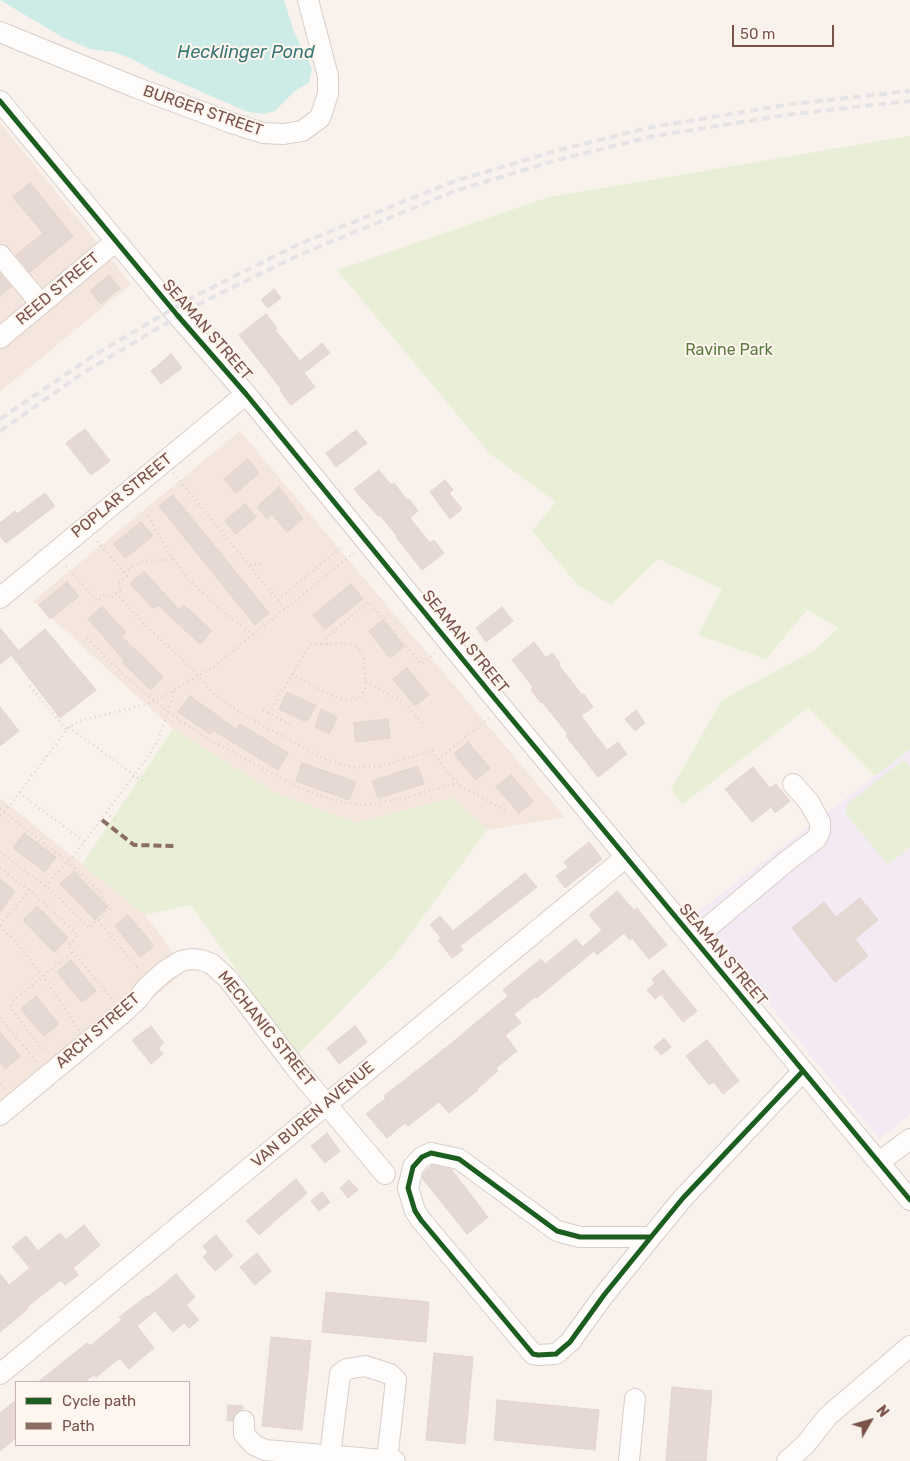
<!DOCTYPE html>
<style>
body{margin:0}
#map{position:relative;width:910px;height:1461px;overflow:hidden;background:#f9f2ec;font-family:Rubik,sans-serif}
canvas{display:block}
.legend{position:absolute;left:15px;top:1381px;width:175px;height:65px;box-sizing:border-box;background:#fff6ef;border:1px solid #c9b4ad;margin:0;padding:6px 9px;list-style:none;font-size:15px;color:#795249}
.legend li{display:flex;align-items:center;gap:10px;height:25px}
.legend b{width:25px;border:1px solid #c9b4ad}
.north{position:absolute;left:845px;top:1396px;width:50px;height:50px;-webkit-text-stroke:4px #fff6ef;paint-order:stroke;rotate:52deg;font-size:14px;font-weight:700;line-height:20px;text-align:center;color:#795249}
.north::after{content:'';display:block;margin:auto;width:18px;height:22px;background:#795249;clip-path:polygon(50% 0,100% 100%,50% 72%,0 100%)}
.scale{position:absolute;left:732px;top:25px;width:102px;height:22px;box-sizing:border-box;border:2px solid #795249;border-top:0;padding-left:6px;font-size:15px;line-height:18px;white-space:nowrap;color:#795249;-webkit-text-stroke:4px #fff6ef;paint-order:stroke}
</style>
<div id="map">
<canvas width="910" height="1461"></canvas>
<ul class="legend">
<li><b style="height:6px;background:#1b5e20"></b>Cycle path</li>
<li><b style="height:6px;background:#8d6e63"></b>Path</li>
</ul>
<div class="north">N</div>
<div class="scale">50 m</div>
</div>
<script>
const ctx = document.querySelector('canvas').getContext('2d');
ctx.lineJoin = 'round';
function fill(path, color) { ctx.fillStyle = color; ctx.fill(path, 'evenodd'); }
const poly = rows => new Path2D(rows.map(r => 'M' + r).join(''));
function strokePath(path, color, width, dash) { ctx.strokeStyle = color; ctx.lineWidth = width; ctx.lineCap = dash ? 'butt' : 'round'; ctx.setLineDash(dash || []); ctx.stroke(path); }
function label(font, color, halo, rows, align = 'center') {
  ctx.font = font + ' Rubik,sans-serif'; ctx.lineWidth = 4; ctx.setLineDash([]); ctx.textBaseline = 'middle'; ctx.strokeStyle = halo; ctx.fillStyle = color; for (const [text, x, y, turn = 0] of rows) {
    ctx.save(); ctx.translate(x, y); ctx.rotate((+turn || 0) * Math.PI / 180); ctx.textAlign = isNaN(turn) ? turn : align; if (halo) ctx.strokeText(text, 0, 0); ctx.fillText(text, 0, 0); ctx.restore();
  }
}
const residential = poly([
 [0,123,131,284,0,392],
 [240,431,565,817,487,830,453,798,357,823,275,793,173,729,33,601],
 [0,798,145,915,186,970,0,1127]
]);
const education = poly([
 [910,749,910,1114,879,1139,695,914]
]);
const green = poly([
 [910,136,910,749,875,776,808,708,682,805,671,789,722,700,815,650,838,628,807,610,766,659,698,635,722,589,658,559,611,605,577,584,532,531,556,502,490,454,337,270,549,197],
 [173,729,275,793,357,823,453,798,487,830,394,956,297,1056,191,905,145,915,82,864],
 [904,760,910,767,910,847,888,865,846,814,847,804]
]);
const water = poly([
 [0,0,284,0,294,32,312,69,309,83,296,90,275,111,264,114,248,112,156,72,132,59,114,52,90,49,62,37]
]);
const building = poly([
 [30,183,73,236,30,272,16,255,43,233,13,197,30,183],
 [0,274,11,287,0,296,0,274],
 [109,275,120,288,101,304,90,291,109,275],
 [274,289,281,298,268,308,261,300,274,289],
 [266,314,277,328,275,330,300,361,322,343,330,353,304,373,315,387,291,405,280,391,282,390,239,335,266,314],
 [171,354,182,368,161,384,151,371,171,354],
 [85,429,110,461,91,475,66,443,85,429],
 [356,430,367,443,336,467,326,453,356,430],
 [248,459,259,473,236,493,224,479,248,459],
 [379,470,391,485,394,483,407,500,409,499,418,511,410,518,430,543,434,540,444,553,422,570,396,537,397,536,380,515,378,516,354,489,379,470],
 [445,480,453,490,449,493,462,509,450,519,430,492,445,480],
 [279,487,303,519,287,532,272,514,267,519,257,507,279,487],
 [45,493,55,506,6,543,0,536,0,523,15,511,17,514,45,493],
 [173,495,269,613,255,625,159,506,173,495],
 [245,504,256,517,236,534,225,521,245,504],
 [141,522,153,536,125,558,114,544,141,522],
 [144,571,179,610,184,605,212,631,200,644,158,605,154,609,130,584,144,571],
 [67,582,79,596,50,619,39,605,67,582],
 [351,584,363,599,325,629,313,615,351,584],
 [102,606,126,633,122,637,163,677,151,690,122,662,124,660,88,619,102,606],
 [502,607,513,621,486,642,476,628,502,607],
 [383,620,404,646,390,658,369,631,383,620],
 [0,628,18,650,0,664,0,628],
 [45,629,96,690,60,718,12,656,45,629],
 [534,642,546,658,552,653,560,663,558,664,582,695,584,694,593,707,581,716,607,750,618,742,627,754,598,777,566,736,568,734,542,702,541,703,531,690,533,687,512,660,534,642],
 [407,668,429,695,415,706,393,679,407,668],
 [287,692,316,706,306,722,279,709,287,692],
 [190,696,236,729,240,724,288,753,278,770,213,730,210,734,178,712,190,696],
 [0,707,19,731,0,746,0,707],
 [321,709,337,717,329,734,315,727,321,709],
 [636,710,645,723,635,731,625,719,636,710],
 [388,719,390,738,356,742,354,723,388,719],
 [468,742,490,768,476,780,454,754,468,742],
 [302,763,356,782,349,800,296,781,302,763],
 [418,766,424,784,378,798,372,781,418,766],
 [753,767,770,788,776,784,790,801,775,813,771,807,752,822,725,789,753,767],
 [511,775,533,801,519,813,496,787,511,775],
 [24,833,56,857,45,872,13,848,24,833],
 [589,842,602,859,565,888,556,876,568,867,564,862,589,842],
 [74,871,108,907,95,920,60,884,74,871],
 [525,873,537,887,460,946,463,950,452,958,438,940,441,938,430,925,440,916,453,931,525,873],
 [0,879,15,891,0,912,0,879],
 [617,891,634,910,637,908,667,945,649,959,632,938,630,940,624,933,597,955,594,951,537,998,535,997,514,1014,521,1023,505,1035,517,1051,496,1068,498,1071,477,1089,478,1090,449,1113,439,1102,408,1126,405,1123,387,1138,366,1114,386,1098,384,1096,448,1046,508,996,503,990,541,959,545,964,576,939,583,947,602,930,589,915,617,891],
 [860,898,878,920,855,939,868,956,835,982,792,928,824,902,836,917,860,898],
 [37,906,68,938,54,952,23,920,37,906],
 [128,915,154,946,140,957,115,926,128,915],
 [71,960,96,991,82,1002,57,972,71,960],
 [663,970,697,1011,683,1022,661,994,655,999,647,990,655,983,652,979,663,970],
 [36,996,59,1024,44,1036,21,1009,36,996],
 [151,1026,164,1043,158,1048,163,1054,151,1064,132,1040,151,1026],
 [355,1026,367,1042,339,1064,327,1048,355,1026],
 [0,1032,20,1056,5,1069,0,1063,0,1032],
 [664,1038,671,1047,661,1055,654,1047,664,1038],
 [707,1040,739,1081,723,1094,714,1082,709,1085,686,1056,707,1040],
 [327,1133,340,1151,325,1163,311,1146,327,1133],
 [432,1165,451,1169,488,1217,467,1234,422,1178,424,1173,432,1165],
 [296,1179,307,1193,259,1235,246,1221,296,1179],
 [349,1180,358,1190,348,1198,340,1188,349,1180],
 [322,1192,330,1202,319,1211,311,1201,322,1192],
 [84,1225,100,1245,73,1268,78,1275,65,1285,61,1280,27,1307,28,1309,0,1332,0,1274,9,1285,30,1268,12,1247,26,1236,38,1251,60,1233,66,1240,84,1225],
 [216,1235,233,1256,215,1271,203,1257,208,1253,203,1246,216,1235],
 [257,1253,271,1271,255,1285,240,1267,257,1253],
 [176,1274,195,1297,186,1305,199,1320,189,1328,184,1323,173,1332,155,1311,137,1326,154,1348,129,1369,120,1358,96,1377,94,1375,84,1382,38,1382,87,1343,90,1346,122,1320,119,1317,147,1296,148,1297,176,1274],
 [326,1292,429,1302,426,1342,322,1332,326,1292],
 [271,1337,311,1341,302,1430,262,1426,271,1337],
 [434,1353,473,1357,465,1444,426,1440,434,1353],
 [672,1387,712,1391,706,1461,666,1461,672,1387],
 [16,1400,16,1438,0,1451,0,1413,16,1400],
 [497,1400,599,1410,595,1450,494,1440,497,1400],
 [228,1405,243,1406,243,1409,238,1411,234,1415,232,1421,227,1420,228,1405]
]);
const path = poly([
 [173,473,285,609],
 [148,516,169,553,188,579,222,611,254,635],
 [250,565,264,564],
 [66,566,97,601,106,594,112,597,121,590,118,585,118,583,127,576,96,540],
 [124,572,141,562,173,559],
 [116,593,143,623,194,671,212,693,247,717,325,759,353,767,381,766,432,751,456,783,508,812],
 [278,600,340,548],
 [87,638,125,676,168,712,205,737,283,779,312,793,342,802,365,805,405,798,456,783],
 [327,644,326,638,369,602,421,664,437,651],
 [366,681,406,704,422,723],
 [30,686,66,729],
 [263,710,292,726],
 [269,713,292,675,310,645,339,643,349,644,358,648,363,655,366,681,365,688,360,697,352,701,338,698,292,675],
 [69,727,142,781],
 [438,760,490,717],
 [19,793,85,842],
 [0,809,68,862,92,884,111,908,98,920],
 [106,813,115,819],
 [0,815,9,806,69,727,80,721,151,703,213,667,354,553],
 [0,852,52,891,89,928,98,920,140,971],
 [0,868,33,893,74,931,78,936,68,946,113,1000],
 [45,886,75,854,150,754,158,740,175,689],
 [0,925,30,890],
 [0,926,15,941,43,976,79,1030],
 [0,1018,38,1063],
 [43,1050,14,1013,11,1007,11,1004,15,999,73,952],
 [0,1084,6,1090]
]);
const minor = poly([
 [0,32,137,88,232,123,263,133,284,134,302,131,320,118,328,94,328,76,308,0],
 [0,101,178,316,246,394,491,694,910,1200],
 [0,255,41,304],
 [0,338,116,241],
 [0,598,246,394],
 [694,939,787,861,816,839,820,831,820,822,809,802,793,784],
 [0,1115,123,1013,138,999,147,987,165,971,181,961,191,959,201,960,212,964,229,980,295,1067,385,1174],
 [879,1162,910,1139],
 [651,1237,580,1237,557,1231,459,1159,431,1153,422,1157,413,1167,408,1188,415,1211,421,1220,533,1354,538,1355,556,1354,570,1342,604,1295,651,1237,683,1198,803,1071],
 [0,1374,626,857],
 [244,1421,244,1434,254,1445,265,1450,395,1461],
 [330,1455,340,1374,347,1369,365,1366,390,1374,396,1380,387,1460],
 [629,1461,635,1399],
 [787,1461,805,1445,828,1416,910,1346]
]);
const rail = poly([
 [0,419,96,354,193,297,297,245,452,182,555,151,652,127,792,104,910,91],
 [0,431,83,373,197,305,301,254,455,191,557,160,654,136,793,114,910,101]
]);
const quiet = poly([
 [102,820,134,845,177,846]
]);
const cycleway = poly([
 [0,101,178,316,246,394,491,694,910,1200],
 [651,1237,580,1237,557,1231,459,1159,431,1153,422,1157,413,1167,408,1188,415,1211,421,1220,533,1354,538,1355,556,1354,570,1342,604,1295,651,1237,683,1198,803,1071]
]);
const streetNames = [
 ["BURGER STREET",203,111,19],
 ["REED STREET",58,289,-40],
 ["SEAMAN STREET",207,330,49],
 ["POPLAR STREET",122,496,-39],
 ["SEAMAN STREET",465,642,51],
 ["SEAMAN STREET",723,955,50],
 ["MECHANIC STREET",266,1029,51],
 ["ARCH STREET",98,1031,-41],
 ["VAN BUREN AVENUE",313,1115,-40]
];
const parkNames = [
 ["Ravine Park",729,350]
];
const waterNames = [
 ["Hecklinger Pond",246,53]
];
fill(residential, '#f4e6dc');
fill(education, '#f3eaf4');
fill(green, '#e9efd6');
fill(water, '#cdece8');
fill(building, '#e6d8d3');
strokePath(building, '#e2d4ce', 1);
strokePath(minor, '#d8cdc9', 22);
strokePath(path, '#dbd0cd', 2.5, [1, 4]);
strokePath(minor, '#fefdfc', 20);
strokePath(rail, '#e5e3e5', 4, [8, 5]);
strokePath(quiet, '#8d6e63', 4, [8, 4]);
strokePath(cycleway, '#1b5e20', 5);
label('16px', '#795249', '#fff6ef', streetNames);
label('16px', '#5a7a3e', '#fff6ef', parkNames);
label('italic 18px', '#397877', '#fff6ef', waterNames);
</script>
